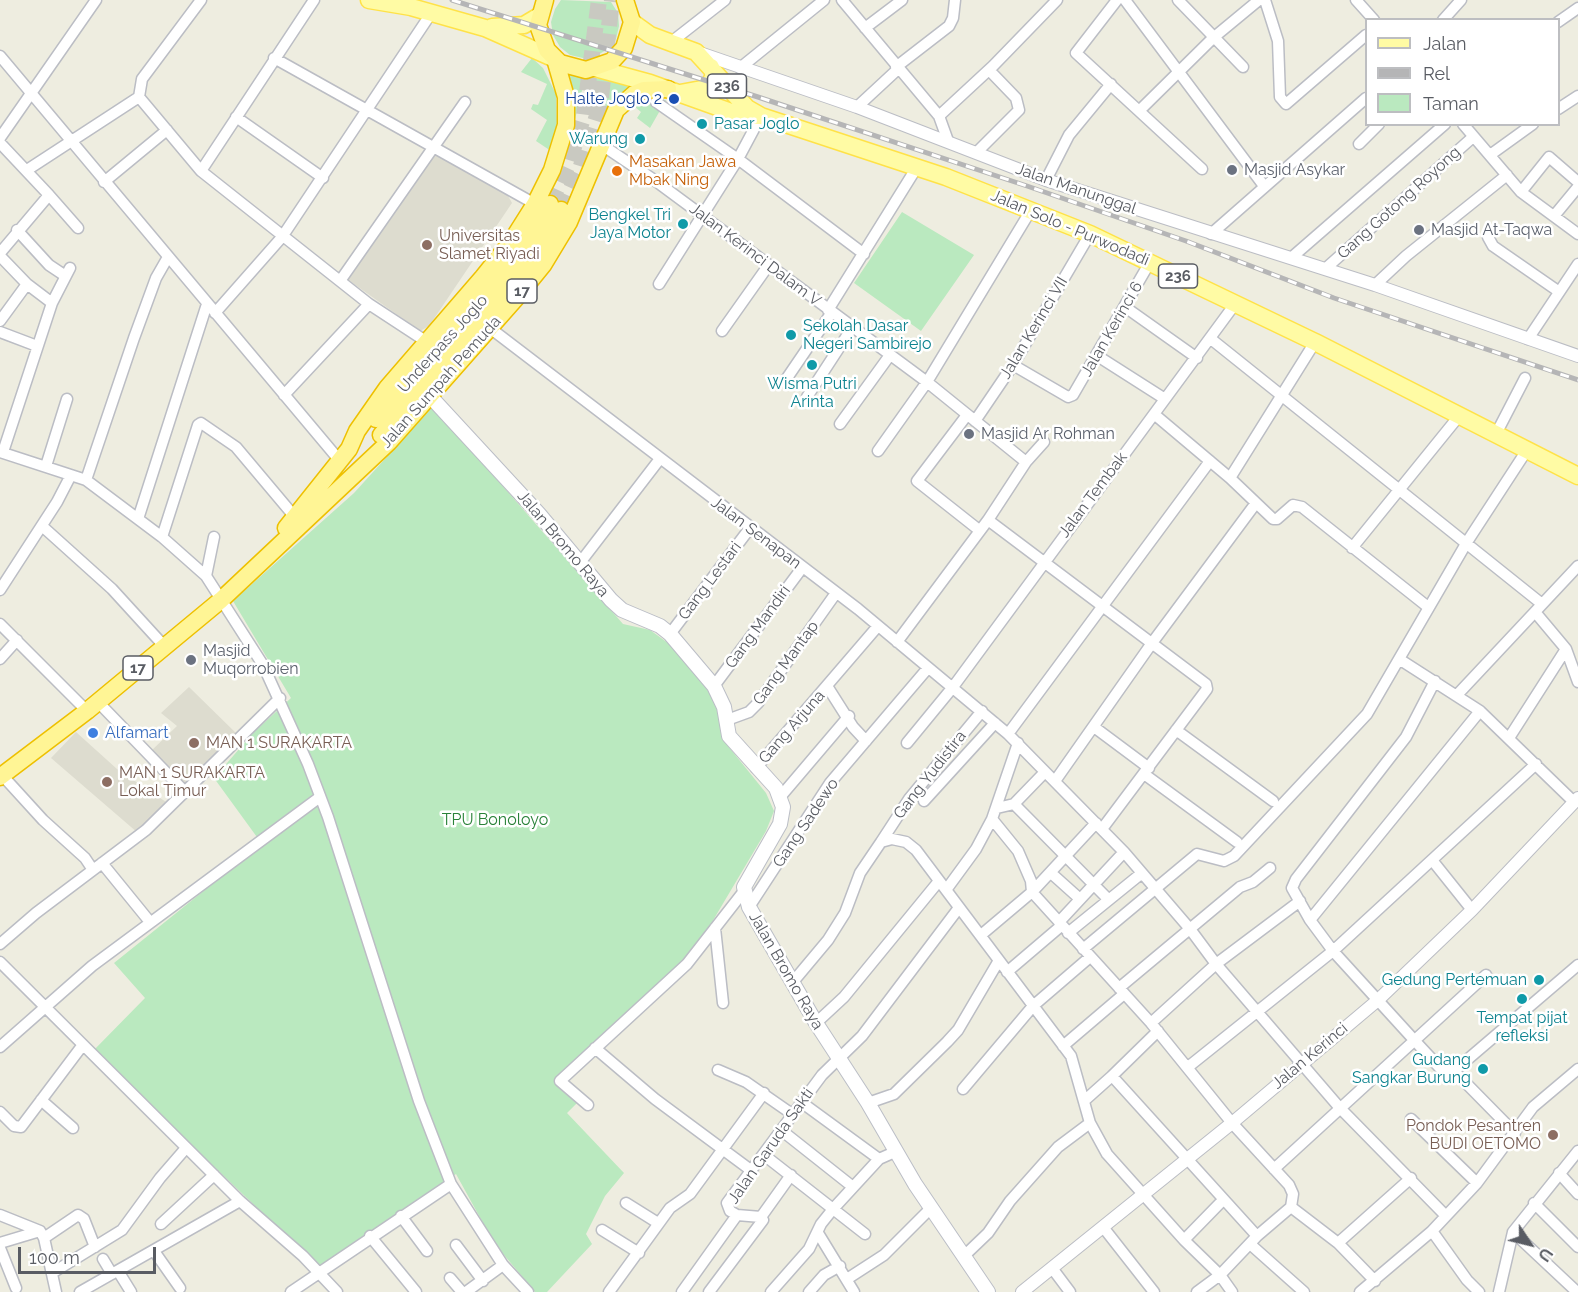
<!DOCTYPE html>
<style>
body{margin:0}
#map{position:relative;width:1578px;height:1292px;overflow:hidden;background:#eeede0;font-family:Raleway,sans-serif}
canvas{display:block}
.legend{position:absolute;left:1365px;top:18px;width:195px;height:108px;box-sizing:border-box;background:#fff;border:2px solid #bdbec1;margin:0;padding:8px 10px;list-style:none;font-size:18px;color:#595c63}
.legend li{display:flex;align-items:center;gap:12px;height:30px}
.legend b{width:30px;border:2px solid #bdbec1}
.north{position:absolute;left:1500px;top:1214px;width:60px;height:60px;-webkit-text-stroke:4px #fff;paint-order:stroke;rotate:125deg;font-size:16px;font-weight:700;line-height:24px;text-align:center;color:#595c63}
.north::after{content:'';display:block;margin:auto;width:21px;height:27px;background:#595c63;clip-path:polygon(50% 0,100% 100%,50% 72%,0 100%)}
.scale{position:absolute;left:18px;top:1247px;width:138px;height:27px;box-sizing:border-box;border:3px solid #595c63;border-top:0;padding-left:8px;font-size:18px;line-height:21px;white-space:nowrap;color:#595c63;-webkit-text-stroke:4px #fff;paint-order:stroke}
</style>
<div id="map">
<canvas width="1578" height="1292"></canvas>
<ul class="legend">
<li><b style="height:8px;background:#fffba4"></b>Jalan</li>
<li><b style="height:8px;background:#b5b5b6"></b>Rel</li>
<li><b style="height:16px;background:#bae9bf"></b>Taman</li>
</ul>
<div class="north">U</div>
<div class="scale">100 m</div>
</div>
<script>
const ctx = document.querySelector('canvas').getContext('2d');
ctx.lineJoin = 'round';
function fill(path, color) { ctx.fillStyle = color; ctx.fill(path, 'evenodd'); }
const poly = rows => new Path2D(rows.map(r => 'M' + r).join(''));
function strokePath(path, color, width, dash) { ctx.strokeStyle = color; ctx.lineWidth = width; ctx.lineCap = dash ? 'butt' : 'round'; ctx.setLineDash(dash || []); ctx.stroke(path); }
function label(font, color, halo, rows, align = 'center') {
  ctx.font = font + ' Raleway,sans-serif'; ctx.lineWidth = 5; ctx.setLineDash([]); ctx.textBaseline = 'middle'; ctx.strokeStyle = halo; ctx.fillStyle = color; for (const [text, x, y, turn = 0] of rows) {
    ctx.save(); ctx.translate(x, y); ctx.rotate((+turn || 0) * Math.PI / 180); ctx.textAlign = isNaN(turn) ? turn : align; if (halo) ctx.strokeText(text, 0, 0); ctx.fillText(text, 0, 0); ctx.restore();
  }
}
const education = poly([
 [434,151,507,194,512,203,429,326,420,331,347,279],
 [189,687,238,735,184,785,151,751,177,726,161,713],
 [76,732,117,769,169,804,138,833,51,758]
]);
const green = poly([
 [561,0,611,2,618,13,619,26,616,39,608,49,596,56,583,58,570,55,560,47,553,35,551,22,555,9],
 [532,58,543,68,556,94,557,135,551,151,536,141,547,120,531,109,533,104,538,105,547,84,521,72],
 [568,74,621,82,632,88,602,123,609,86,584,82,571,136],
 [652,99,666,100,650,128,637,118,641,112,634,106],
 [902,212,974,255,921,331,854,283],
 [433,406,623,624,650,630,668,643,688,665,717,702,724,738,728,746,766,793,774,811,766,831,702,939,635,1013,555,1079,577,1103,567,1113,624,1173,605,1196,586,1234,592,1244,547,1292,535,1292,494,1243,456,1174,319,1267,93,1051,145,998,114,963,262,844,214,778,253,733,291,698,233,601,354,493]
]);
const trunkTunnel = poly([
 [550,204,569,163,584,115,599,0],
 [561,210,580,169,600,106,612,0]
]);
const minor = poly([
 [201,0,142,79,139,97,201,171,369,304,427,342],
 [842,0,939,116,948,141],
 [1117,0,1076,53,1202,169],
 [1125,0,1264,186],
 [1178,0,1243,67],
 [1265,0,1278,41,1280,97,1286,104,1366,35],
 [1356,0,1374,20],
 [1443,20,1461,0],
 [1558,22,1578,8],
 [865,28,902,0],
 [670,43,725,0],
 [0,56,340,461],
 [274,58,535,204],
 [896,67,949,26,953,18,955,0],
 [740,68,824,0],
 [656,102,738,159,864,254],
 [857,107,898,69],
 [1558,109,1578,96],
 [1140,110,1213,38,1259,0],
 [939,116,993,66,1057,0],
 [236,117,323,178],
 [1463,124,1521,192,1578,234],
 [0,138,96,0],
 [0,143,49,195,0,253],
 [1359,144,1379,124],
 [602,145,657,182,927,382,1026,462,1044,442],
 [976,153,1019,110,1016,98,989,70],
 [1490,155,1533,124],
 [27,170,139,97],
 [201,171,314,0],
 [1046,180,1069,135,1111,84],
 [104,182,167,130],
 [1521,192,1549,157,1578,182],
 [49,195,78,228],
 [1554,216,1578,187],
 [17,230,49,265,64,275],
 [1211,234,1366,98],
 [1488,237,1493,246,1558,291],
 [0,256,27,284],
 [1291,258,1445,124],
 [1325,269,1473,137],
 [340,281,465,102],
 [659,284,738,159,761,116],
 [1375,285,1406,256,1507,175],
 [1125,307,1197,358],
 [828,310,917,167],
 [215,313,282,237,432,12],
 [0,321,27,284,52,303],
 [490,328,858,609,1008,734,1124,852,1190,929,1216,964,1339,1107,1446,1216],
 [722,331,768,266],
 [0,332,37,346],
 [1211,339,1542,604],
 [1528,339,1578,264],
 [1096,355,1165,399],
 [1013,365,1068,397,1073,395,1150,262],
 [787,378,832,312],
 [284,395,369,304],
 [807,397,852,328],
 [1154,414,1230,478,1273,519,1277,519,1293,505,1302,507,1428,607],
 [967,415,917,481,979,530],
 [975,421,1013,365,1090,234],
 [840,424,890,355],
 [1496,434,1525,378],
 [878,451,927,382,1031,210],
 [0,452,86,480,162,537,206,576,263,665,308,764,328,817,419,1101,451,1184,503,1265,528,1292],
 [3,452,52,303,70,268],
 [46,466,67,399],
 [1230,478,1315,342],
 [86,480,134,338,156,278,168,257],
 [138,519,207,304],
 [988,520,1026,462],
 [42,526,112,589,165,647],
 [162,537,198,425,201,423,236,447,294,516],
 [1352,548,1459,416],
 [579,564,659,460],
 [206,576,214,537],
 [0,590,57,502,71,475],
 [1535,612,1566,649,1578,682],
 [0,624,87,711],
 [670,634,750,528],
 [897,642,988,520,1206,684,1207,689,1102,829],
 [0,659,17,640],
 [1399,659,1480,711,1574,802],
 [1435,681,1406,737,1296,879,1292,888,1310,920,1333,951,1415,1041,1440,1068,1454,1071,1515,1133],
 [714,686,802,568],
 [827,686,853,727,866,741],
 [1457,695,1578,566],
 [98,702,185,792],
 [727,720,749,712,758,703,836,593],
 [1094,727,1149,768],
 [1176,730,1273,801],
 [1008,734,1210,461],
 [1509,738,1566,649],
 [907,743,953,687,1235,304],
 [756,768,878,626],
 [1144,774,1237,842],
 [2,775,43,820,85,858,93,870],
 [1055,781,1152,643,1256,503],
 [781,796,849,716],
 [924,801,995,723],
 [1014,804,1045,772],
 [997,808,1014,804,1108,899],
 [992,819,1018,851,1031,881,1032,892,1151,1023,1232,1123,1289,1185,1293,1194,1291,1207,1338,1243,1375,1281],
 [881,842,909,799,982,711],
 [1432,860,1472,910],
 [102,863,150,922],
 [1051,873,1080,899],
 [946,890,976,849,992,819,1018,743],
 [749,907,830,783,928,668],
 [1310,920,1480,711],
 [1059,922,1124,852],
 [715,928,723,1003],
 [1068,933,1142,873],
 [981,935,1032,892,1096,823],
 [0,944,36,913,146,830,280,698],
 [1083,949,1197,854,1224,861,1234,856,1367,714,1467,542,1527,450],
 [0,962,240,1201,303,1256,337,1292],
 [1007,972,1061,926],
 [792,983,828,940,845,913,860,873,881,842,892,839,906,842,916,850,1071,1056,1090,1123,1107,1154,1184,1240,1220,1275,1257,1236],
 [1119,988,1240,887,1253,882,1270,868],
 [816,1023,844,997,939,881],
 [1151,1023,1216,964,1300,901],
 [1063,1046,1124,994],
 [0,1047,92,966,320,797],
 [595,1048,655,1099,752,1171],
 [1188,1067,1333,951,1536,764],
 [718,1070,746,1082,792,1114],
 [1454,1071,1578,965],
 [1112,1076,1158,1031],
 [963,1089,1033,1006,1090,957],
 [41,1100,73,1128],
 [1084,1101,1112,1076,1257,1236,1291,1207],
 [801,1102,879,1159],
 [868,1103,894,1094,947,1042,958,1030,998,962],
 [588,1105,560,1081,687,964,744,891],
 [0,1112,14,1126,21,1127,82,1046],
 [1411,1119,1477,1183],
 [781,1130,853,1187],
 [764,1155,865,1234],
 [1274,1169,1486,975],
 [1559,1173,1578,1194],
 [626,1203,658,1223],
 [1534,1203,1578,1247],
 [0,1215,40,1231,44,1238,56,1292],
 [401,1216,427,1251],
 [761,1217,791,1175],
 [161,1224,214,1175],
 [1103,1227,1154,1292],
 [602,1230,639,1253],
 [1513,1232,1577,1292],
 [818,1233,854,1292],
 [370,1236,416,1292],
 [44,1238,78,1215,84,1219,95,1247],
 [1184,1240,1223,1200],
 [0,1243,40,1231],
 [1338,1243,1411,1178],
 [1250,1244,1304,1292],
 [456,1245,483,1281],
 [0,1248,16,1288],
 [154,1251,180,1288],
 [964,1256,988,1233,1010,1201,1058,1147,1090,1123],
 [103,1259,112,1274],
 [1052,1268,1070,1292],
 [118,1271,131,1292],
 [52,1273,122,1230,160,1178,186,1148],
 [450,1278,462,1292],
 [847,1279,884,1255,931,1208],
 [80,1292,240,1201],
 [291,1292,451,1184],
 [466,1292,503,1265],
 [609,1292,670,1208,690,1194,764,1093],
 [682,1292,737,1215],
 [709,1292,763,1220,761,1217,737,1215,730,1211,727,1203,822,1075,862,1036,958,909],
 [771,1292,809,1249,821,1224,833,1209,879,1159,897,1151],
 [809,1292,824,1275,840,1266],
 [1197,1292,1220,1275,1232,1292],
 [1360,1292,1432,1231],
 [1479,1292,1467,1280,1432,1231,1477,1183,1533,1107,1578,1069],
 [1499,1292,1513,1232,1578,1151]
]);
const tertiary = poly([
 [697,52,857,107,1046,180,1375,285,1578,356],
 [1022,1292,1232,1123,1378,1000,1472,910,1578,798]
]);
const secondary = poly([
 [430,396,539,514,611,600,622,610,660,626,670,634,714,686,724,707,729,736,776,788,783,807,780,824,744,887,749,907,816,1023,868,1103,915,1184,988,1292]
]);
const primary = poly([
 [369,0,411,7,485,28,555,59],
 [632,22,650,35,696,52,747,108,761,116,946,177,1090,234,1315,342,1578,476],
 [492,27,524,25,539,16],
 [595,68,650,83,734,113,758,116],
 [680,93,707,88,714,76,711,67]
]);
const trunk = poly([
 [545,0,538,25,547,50,560,63,586,70,612,61,624,48,632,22,625,0],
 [376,419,488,293,526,245,550,204],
 [381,435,498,300,535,254,561,210],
 [286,528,349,449,357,431,387,388,483,277,511,242,535,204,552,170,566,125,566,97,555,59],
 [0,777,87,711,221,600,389,442,517,297,543,265,569,222,616,110,634,94,644,90,668,89]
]);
const rail = poly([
 [452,0,758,97,1027,186,1186,241,1334,298,1578,380]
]);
const markers = [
 [674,99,6,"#1a4fb4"],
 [702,124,6,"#0f9aa8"],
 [640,139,6,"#0f9aa8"],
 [1232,170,6,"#6b7280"],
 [617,171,6,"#e8710a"],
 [683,224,6,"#0f9aa8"],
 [1419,230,6,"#6b7280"],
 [427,245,6,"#8d6e63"],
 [791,335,6,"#0f9aa8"],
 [812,365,6,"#0f9aa8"],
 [969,434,6,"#6b7280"],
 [191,660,6,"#6b7280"],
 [93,733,6,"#3f7fe0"],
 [194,743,6,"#8d6e63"],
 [107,782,6,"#8d6e63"],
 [1539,980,6,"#0f9aa8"],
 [1522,999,6,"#0f9aa8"],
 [1483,1069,6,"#0f9aa8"],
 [1553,1135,6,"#8d6e63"]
];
const shields = [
 [727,86,39],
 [1178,276,39],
 [522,291,30],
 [138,668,30]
];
const shieldNames = [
 ["236",727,86],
 ["236",1178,276],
 ["17",522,291],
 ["17",138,668]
];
const transitNames = [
 ["Halte Joglo 2",662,99]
];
const cultureNames = [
 ["Pasar Joglo",714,124,"left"],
 ["Warung",628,139],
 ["Bengkel Tri",671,215],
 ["Jaya Motor",671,233],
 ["Sekolah Dasar",803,326,"left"],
 ["Negeri Sambirejo",803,344,"left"],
 ["Wisma Putri",812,384,"center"],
 ["Arinta",812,402,"center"],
 ["Gedung Pertemuan",1527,980],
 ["Tempat pijat",1522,1018,"center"],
 ["refleksi",1522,1036,"center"],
 ["Gudang",1471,1060],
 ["Sangkar Burung",1471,1078]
];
const foodNames = [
 ["Masakan Jawa",629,162],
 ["Mbak Ning",629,180]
];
const worshipNames = [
 ["Masjid Asykar",1244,170],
 ["Masjid At-Taqwa",1431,230],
 ["Masjid Ar Rohman",981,434],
 ["Masjid",203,651],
 ["Muqorrobien",203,669]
];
const streetNames = [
 ["Jalan Manunggal",1076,189,19],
 ["Gang Gotong Royong",1399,203,-42],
 ["Jalan Solo - Purwodadi",1070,228,23],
 ["Jalan Kerinci Dalam V",755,255,37],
 ["Jalan Kerinci VII",1034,328,-59],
 ["Jalan Kerinci 6",1112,329,-60],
 ["Underpass Joglo",443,344,-48],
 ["Jalan Sumpah Pemuda",441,382,-48],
 ["Jalan Tembak",1093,495,-53],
 ["Jalan Senapan",756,533,37],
 ["Jalan Bromo Raya",563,544,50],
 ["Gang Lestari",710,581,-53],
 ["Gang Mandiri",758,627,-54],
 ["Gang Mantap",786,663,-54],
 ["Gang Arjuna",792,727,-49],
 ["Gang Yudistira",930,775,-52],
 ["Gang Sadewo",806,823,-56],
 ["Jalan Bromo Raya",786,971,60],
 ["Jalan Kerinci",1310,1056,-40],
 ["Jalan Garuda Sakti",771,1146,-55]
];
const educationNames = [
 ["Universitas",439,236],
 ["Slamet Riyadi",439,254],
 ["MAN 1 SURAKARTA",206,743],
 ["MAN 1 SURAKARTA",119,773],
 ["Lokal Timur",119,791],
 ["Pondok Pesantren",1541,1126,"right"],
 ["BUDI OETOMO",1541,1144,"right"]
];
const shopNames = [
 ["Alfamart",105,733]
];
const parkNames = [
 ["TPU Bonoloyo",495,820]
];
fill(education, '#dddccf');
fill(green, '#bae9bf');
strokePath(trunkTunnel, '#c9c9c1', 16, [16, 8]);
strokePath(minor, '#bbbdc4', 13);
strokePath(tertiary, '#bbbdc4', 14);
strokePath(secondary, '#bbbec6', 16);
strokePath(primary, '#ffe248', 19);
strokePath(trunk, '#eec000', 19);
strokePath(minor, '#fff', 10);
strokePath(tertiary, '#fff', 12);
strokePath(secondary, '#fff', 14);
strokePath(primary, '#fffba4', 16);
strokePath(trunk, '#fff595', 16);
strokePath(rail, '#b5b5b6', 5);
strokePath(rail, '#fff', 3, [9]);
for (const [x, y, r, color] of markers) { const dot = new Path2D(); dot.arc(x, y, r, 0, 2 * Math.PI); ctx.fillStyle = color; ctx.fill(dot); strokePath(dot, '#fff', 2); }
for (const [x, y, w] of shields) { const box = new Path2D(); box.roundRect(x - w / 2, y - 12, w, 24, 4.5); ctx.fillStyle = '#fff'; ctx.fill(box); strokePath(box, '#595c63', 1.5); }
label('bold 15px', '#595c63', null, shieldNames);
label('16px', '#164399', '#fff', transitNames, 'right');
label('16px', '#0d838f', '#fff', cultureNames, 'right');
label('16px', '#c56008', '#fff', foodNames, 'left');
label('16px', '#5b616d', '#fff', worshipNames, 'left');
label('16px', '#595c63', '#fff', streetNames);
label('16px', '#785e54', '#fff', educationNames, 'left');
label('16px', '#366cbe', '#fff', shopNames, 'left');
label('16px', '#2a8239', '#fff', parkNames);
</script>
